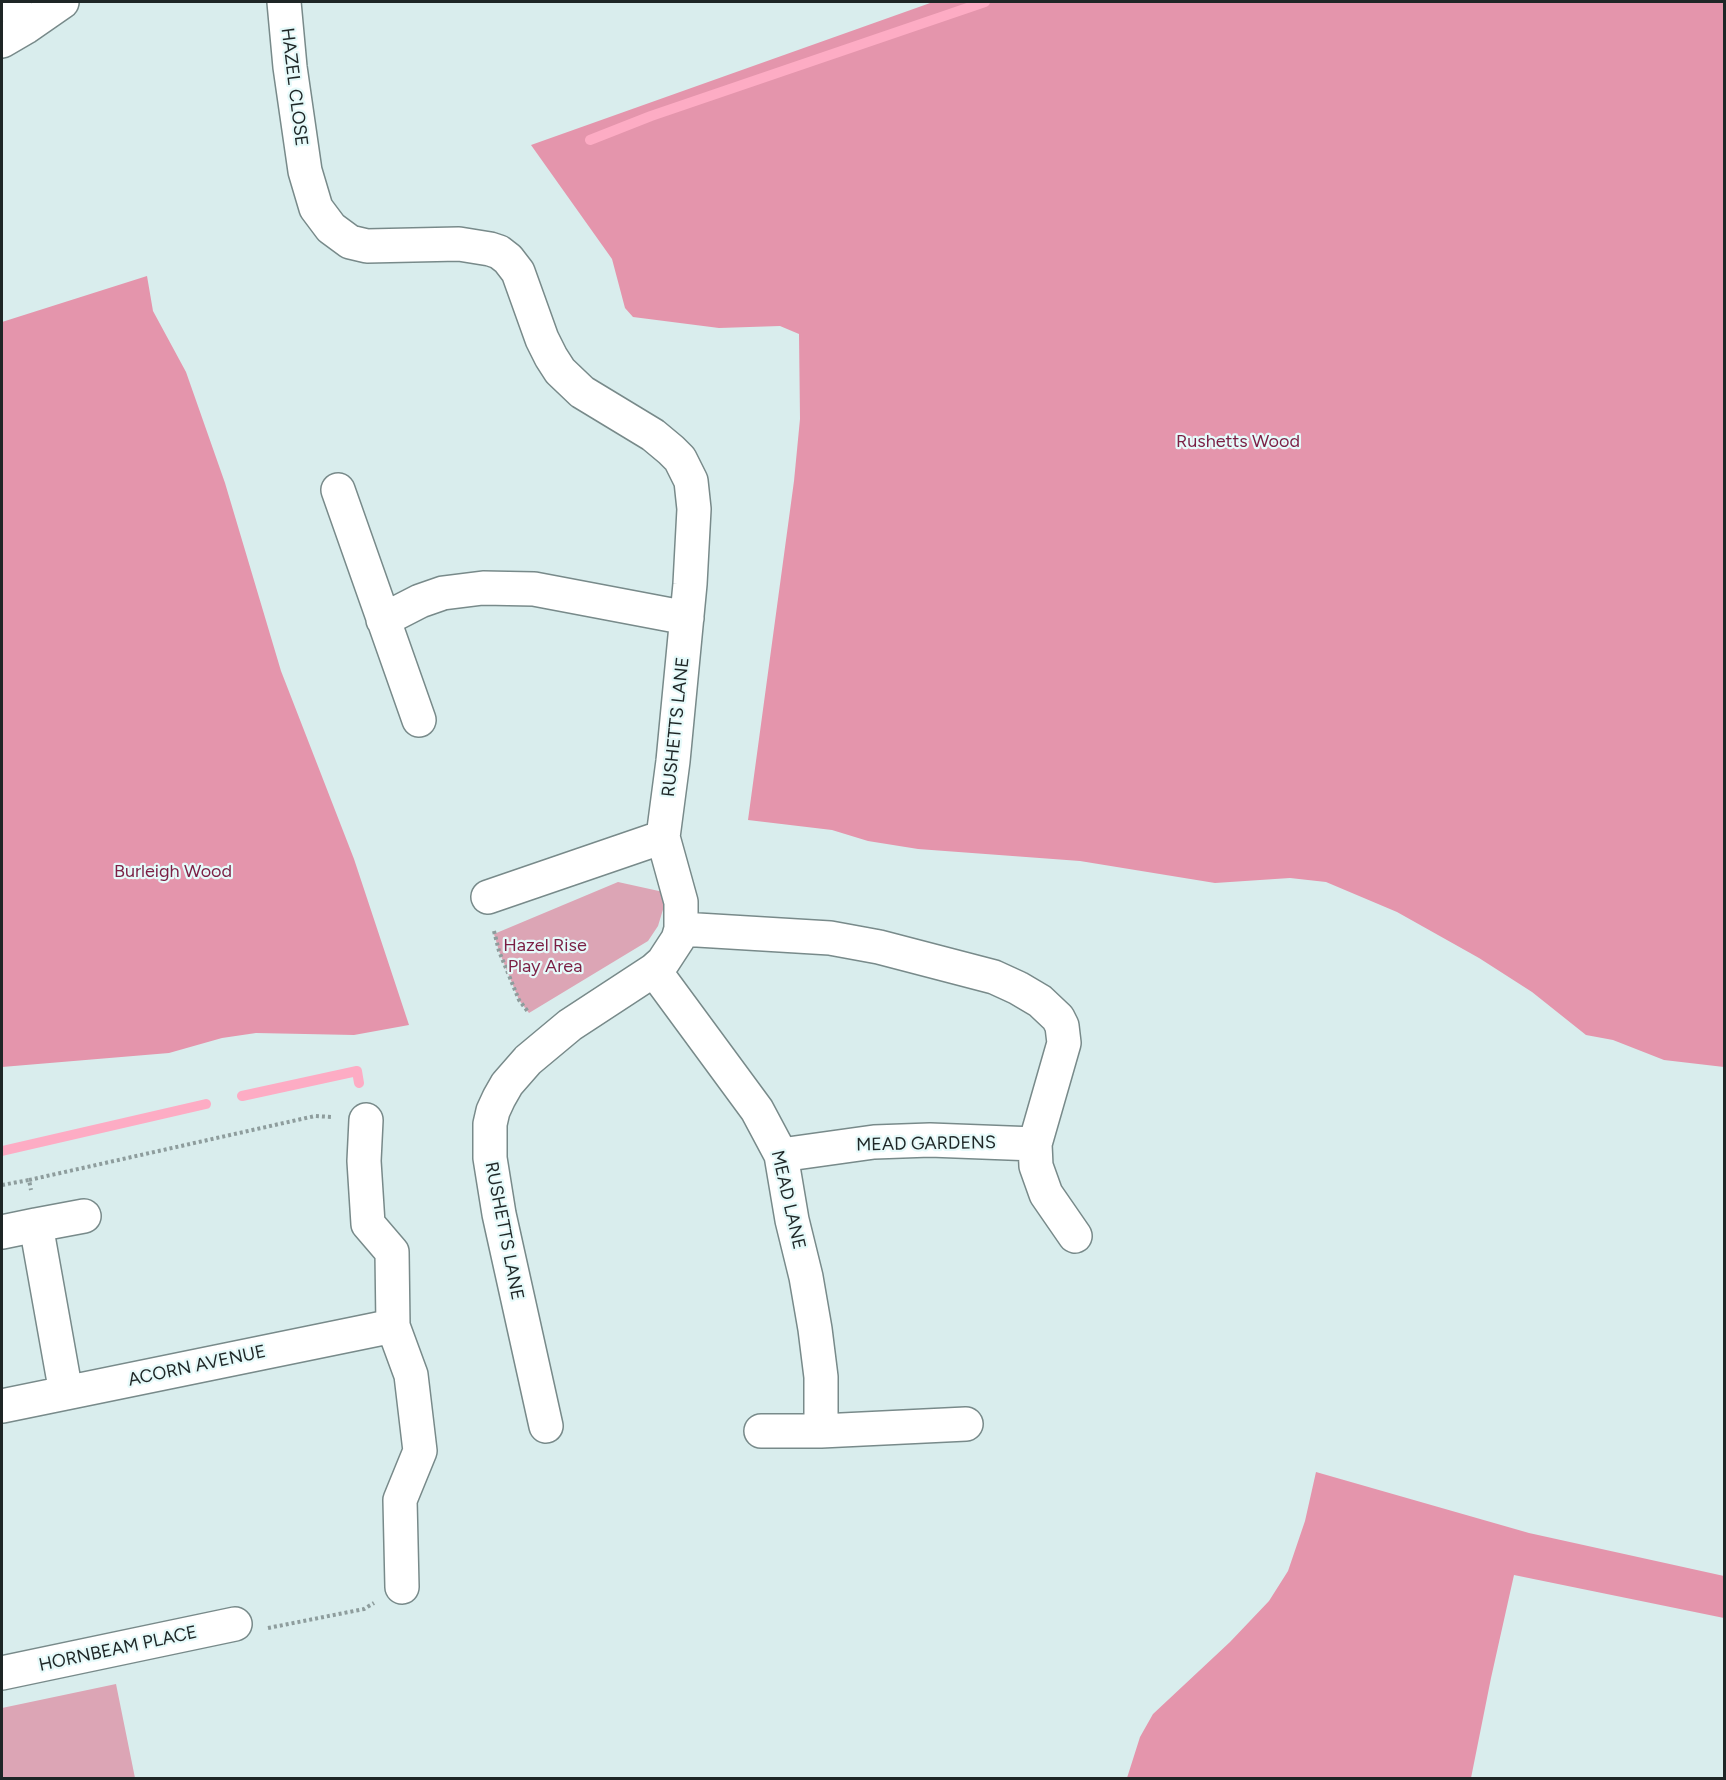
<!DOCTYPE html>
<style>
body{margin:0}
#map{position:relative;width:1726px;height:1780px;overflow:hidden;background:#d9eded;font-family:Figtree,sans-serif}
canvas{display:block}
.frame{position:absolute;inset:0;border:3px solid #1e2626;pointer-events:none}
</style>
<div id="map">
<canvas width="1726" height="1780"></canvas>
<div class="frame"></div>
</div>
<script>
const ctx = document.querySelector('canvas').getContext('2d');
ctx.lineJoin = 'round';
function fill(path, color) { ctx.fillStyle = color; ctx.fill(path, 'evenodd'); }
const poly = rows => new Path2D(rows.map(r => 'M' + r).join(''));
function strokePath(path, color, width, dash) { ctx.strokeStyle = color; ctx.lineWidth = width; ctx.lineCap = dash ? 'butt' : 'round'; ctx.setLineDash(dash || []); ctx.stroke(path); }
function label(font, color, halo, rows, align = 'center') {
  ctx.font = font + ' Figtree,sans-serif'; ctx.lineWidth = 4.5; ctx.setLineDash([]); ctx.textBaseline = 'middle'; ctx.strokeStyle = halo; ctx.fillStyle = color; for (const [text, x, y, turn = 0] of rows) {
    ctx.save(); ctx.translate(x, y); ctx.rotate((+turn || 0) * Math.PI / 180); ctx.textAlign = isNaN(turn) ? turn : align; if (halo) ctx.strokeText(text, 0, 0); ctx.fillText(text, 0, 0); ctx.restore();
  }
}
const green = poly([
 [618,882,668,893,658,926,648,941,529,1013,519,1000,499,951,494,934],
 [116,1684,135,1778,2,1778,2,1708]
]);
const forest = poly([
 [933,2,1724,2,1724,1067,1664,1060,1613,1040,1586,1035,1532,992,1479,958,1397,912,1326,882,1290,878,1215,883,1080,861,918,849,868,841,832,830,748,820,794,481,800,419,799,334,780,326,719,328,633,317,625,308,612,259,531,145],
 [147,276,153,311,186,372,225,483,281,671,354,859,409,1025,354,1035,256,1033,222,1038,169,1053,2,1067,2,322],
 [1316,1472,1529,1533,1724,1576,1724,1618,1514,1575,1491,1678,1471,1778,1127,1778,1140,1737,1153,1714,1230,1642,1269,1601,1288,1571,1305,1521]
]);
const stream = poly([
 [590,140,651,116,985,2],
 [242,1096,357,1071,359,1083],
 [2,1151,206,1104]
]);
const path = poly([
 [494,931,499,951,519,1000,529,1013],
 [29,1180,315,1116,333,1117],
 [2,1185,29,1180,31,1190],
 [268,1628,364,1609,374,1603]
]);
const minor = poly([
 [11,2,26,27],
 [284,2,290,67,305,171,316,208,331,228,350,242,367,246,459,244,490,249,499,252,508,259,518,272,542,339,551,357,560,371,582,392,653,435,671,450,680,459,691,481,694,509,690,584,673,761,663,837,681,902,681,929,678,939,663,962,654,970,570,1025,528,1060,507,1084,499,1098,493,1111,490,1124,490,1158,499,1214,546,1426],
 [2,41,26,27,62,2],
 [338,490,419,720],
 [383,620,420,601,443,593,483,588,534,589,687,618],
 [488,897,663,837],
 [681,929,830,938,879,947,994,977,1018,988,1040,1001,1058,1018,1062,1026,1064,1043,1035,1144,1036,1166,1046,1194,1075,1236],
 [654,970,757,1110,781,1155,792,1220,806,1277,815,1329,821,1377,821,1431],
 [781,1155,874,1142,930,1140,1035,1144],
 [36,1225,84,1216],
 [2,1232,36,1225,66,1393],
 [393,1326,411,1375,420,1451,400,1500,402,1587],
 [2,1406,393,1326,392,1252,368,1224,364,1161,366,1120],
 [761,1431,821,1431,966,1424],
 [2,1673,235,1624]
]);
const streetNames = [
 ["HAZEL CLOSE",294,87,83],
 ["RUSHETTS LANE",676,727,-84],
 ["MEAD GARDENS",926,1144,-1],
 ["MEAD LANE",788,1200,77],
 ["RUSHETTS LANE",504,1231,79],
 ["ACORN AVENUE",197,1366,-12],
 ["HORNBEAM PLACE",118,1649,-12]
];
const parkNames = [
 ["Rushetts Wood",1238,442],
 ["Burleigh Wood",173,872],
 ["Hazel Rise",545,946],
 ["Play Area",545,967]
];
fill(green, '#dca5b5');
fill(forest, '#e495ac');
strokePath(stream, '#fdacc4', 10);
strokePath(minor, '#788a8a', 36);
strokePath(path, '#8e9d9d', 4, [3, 3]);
strokePath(minor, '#fff', 33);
label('18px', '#1e2626', '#e6fafa', streetNames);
label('18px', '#7b1f44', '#e6fafa', parkNames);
</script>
